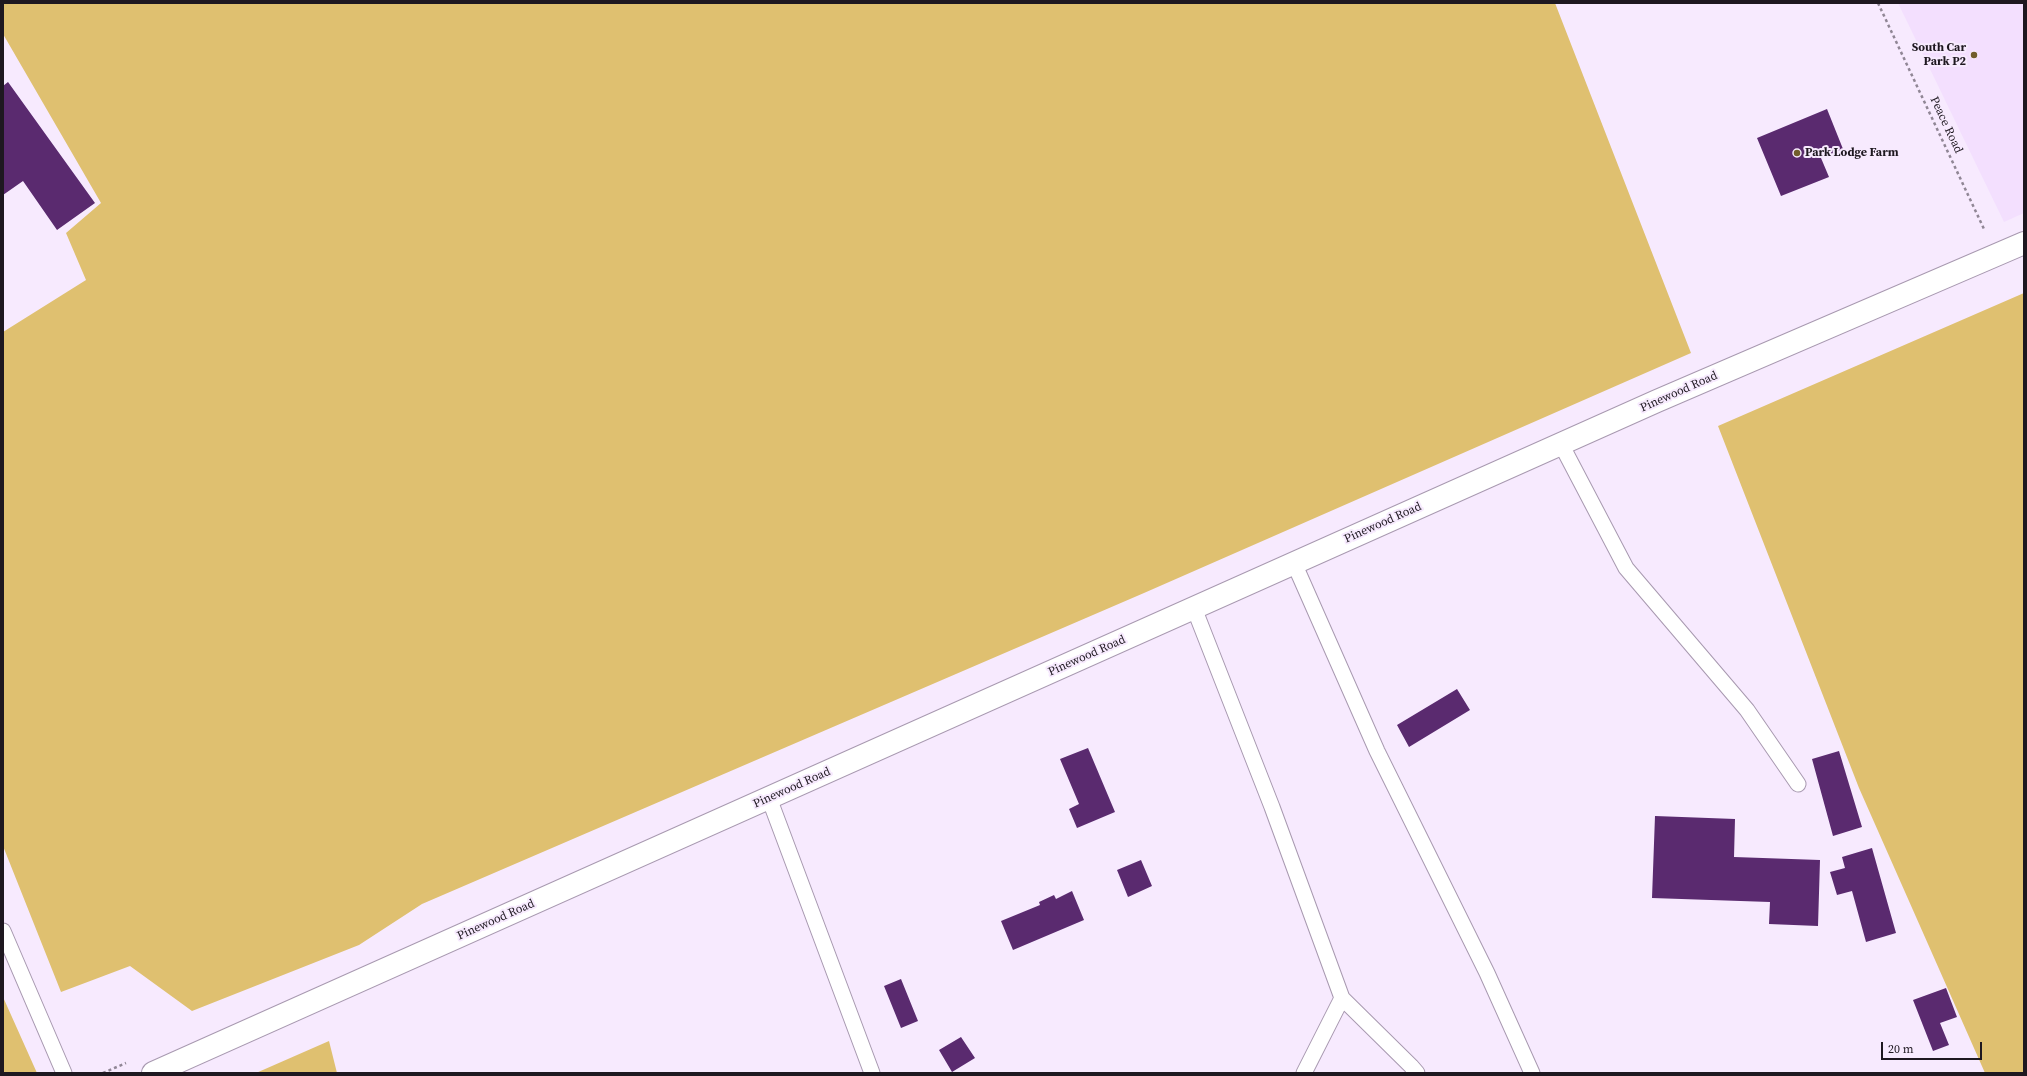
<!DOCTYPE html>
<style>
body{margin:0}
#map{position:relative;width:2027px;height:1076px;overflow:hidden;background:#f7eafe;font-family:"Source Serif 4",serif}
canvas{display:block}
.frame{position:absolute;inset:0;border:4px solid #1e1820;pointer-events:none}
.scale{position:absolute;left:1881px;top:1042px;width:101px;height:18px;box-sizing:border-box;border:2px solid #1e1820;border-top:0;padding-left:5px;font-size:12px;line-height:14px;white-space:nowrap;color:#1e1820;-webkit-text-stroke:3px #f7eafe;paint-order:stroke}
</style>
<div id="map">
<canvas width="2027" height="1076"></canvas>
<div class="frame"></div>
<div class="scale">20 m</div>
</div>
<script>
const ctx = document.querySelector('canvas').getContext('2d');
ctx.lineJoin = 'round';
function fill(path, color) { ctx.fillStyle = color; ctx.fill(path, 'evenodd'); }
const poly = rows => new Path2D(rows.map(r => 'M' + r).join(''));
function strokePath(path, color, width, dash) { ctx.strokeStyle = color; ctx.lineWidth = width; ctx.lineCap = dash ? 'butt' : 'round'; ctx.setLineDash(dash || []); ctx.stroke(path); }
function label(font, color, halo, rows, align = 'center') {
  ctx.font = font + ' "Source Serif 4",serif'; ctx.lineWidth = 4; ctx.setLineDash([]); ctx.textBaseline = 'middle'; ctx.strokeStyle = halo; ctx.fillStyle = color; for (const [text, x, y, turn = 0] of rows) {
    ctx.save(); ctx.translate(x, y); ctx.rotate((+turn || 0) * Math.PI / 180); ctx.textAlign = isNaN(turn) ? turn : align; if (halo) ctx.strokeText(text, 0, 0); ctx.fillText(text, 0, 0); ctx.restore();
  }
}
const built = poly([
 [1898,3,2024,3,2024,213,2004,222]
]);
const green = poly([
 [3,3,1555,3,1691,353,1144,593,422,904,359,945,192,1011,130,966,61,992,3,846,3,332,86,280,66,233,101,203,3,34],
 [2024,293,2024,1073,1985,1073,1859,788,1718,426],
 [3,997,37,1073,3,1073],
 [329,1041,337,1073,256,1073]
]);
const building = poly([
 [8,82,95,203,57,230,23,181,3,195,3,86],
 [1827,109,1843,149,1821,158,1829,177,1781,196,1757,138],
 [1457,689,1470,710,1409,747,1397,725],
 [1088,748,1115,812,1077,828,1069,809,1079,804,1060,759],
 [1839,751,1862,827,1833,836,1812,759],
 [1655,816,1735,819,1734,857,1820,860,1818,926,1769,924,1770,902,1652,898],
 [1872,848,1896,933,1866,942,1852,891,1837,895,1830,872,1845,868,1842,857],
 [1141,860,1152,886,1128,897,1117,870],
 [1072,891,1084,920,1013,950,1001,921,1040,905,1039,902,1054,895,1056,899],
 [901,979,918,1021,901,1028,884,986],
 [1946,988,1957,1017,1940,1023,1949,1045,1933,1051,1913,1000],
 [961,1037,975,1058,952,1072,939,1050]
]);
const path = poly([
 [1878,3,1984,229],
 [103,1073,126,1063]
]);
const lane = poly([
 [1561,444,1626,568,1747,710,1798,784],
 [1294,563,1377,751,1487,973,1532,1073],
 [1194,608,1272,807,1342,998,1411,1066,1417,1073],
 [769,798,872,1073],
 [3,931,64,1073],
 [1304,1073,1342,998]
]);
const secondary = poly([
 [153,1073,1657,401,2024,243]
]);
const markers = [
 [1974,55,4,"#715e2c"],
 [1797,153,4,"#715e2c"]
];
const poiNames = [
 ["South Car",1966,48],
 ["Park P2",1966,62],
 ["Park Lodge Farm",1805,153,"left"]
];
const streetNames = [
 ["Peace Road",1946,125,65],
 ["Pinewood Road",1679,392,-24],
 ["Pinewood Road",1383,523,-24],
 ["Pinewood Road",1087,656,-24],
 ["Pinewood Road",792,788,-24],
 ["Pinewood Road",496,920,-24]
];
fill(built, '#f3dffe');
fill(green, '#dfc070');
fill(building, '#5a2a6f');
strokePath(lane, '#a899b0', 17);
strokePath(secondary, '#a899b0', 24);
strokePath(path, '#908695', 2.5, [3, 3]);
strokePath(lane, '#fff', 15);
strokePath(secondary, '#fff', 22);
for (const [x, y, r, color] of markers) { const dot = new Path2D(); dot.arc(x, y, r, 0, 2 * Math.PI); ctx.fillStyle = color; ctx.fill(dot); strokePath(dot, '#f7eafe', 1.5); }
label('bold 12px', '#1e1820', '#f7eafe', poiNames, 'right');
label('12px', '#1e1820', '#f7eafe', streetNames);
</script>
